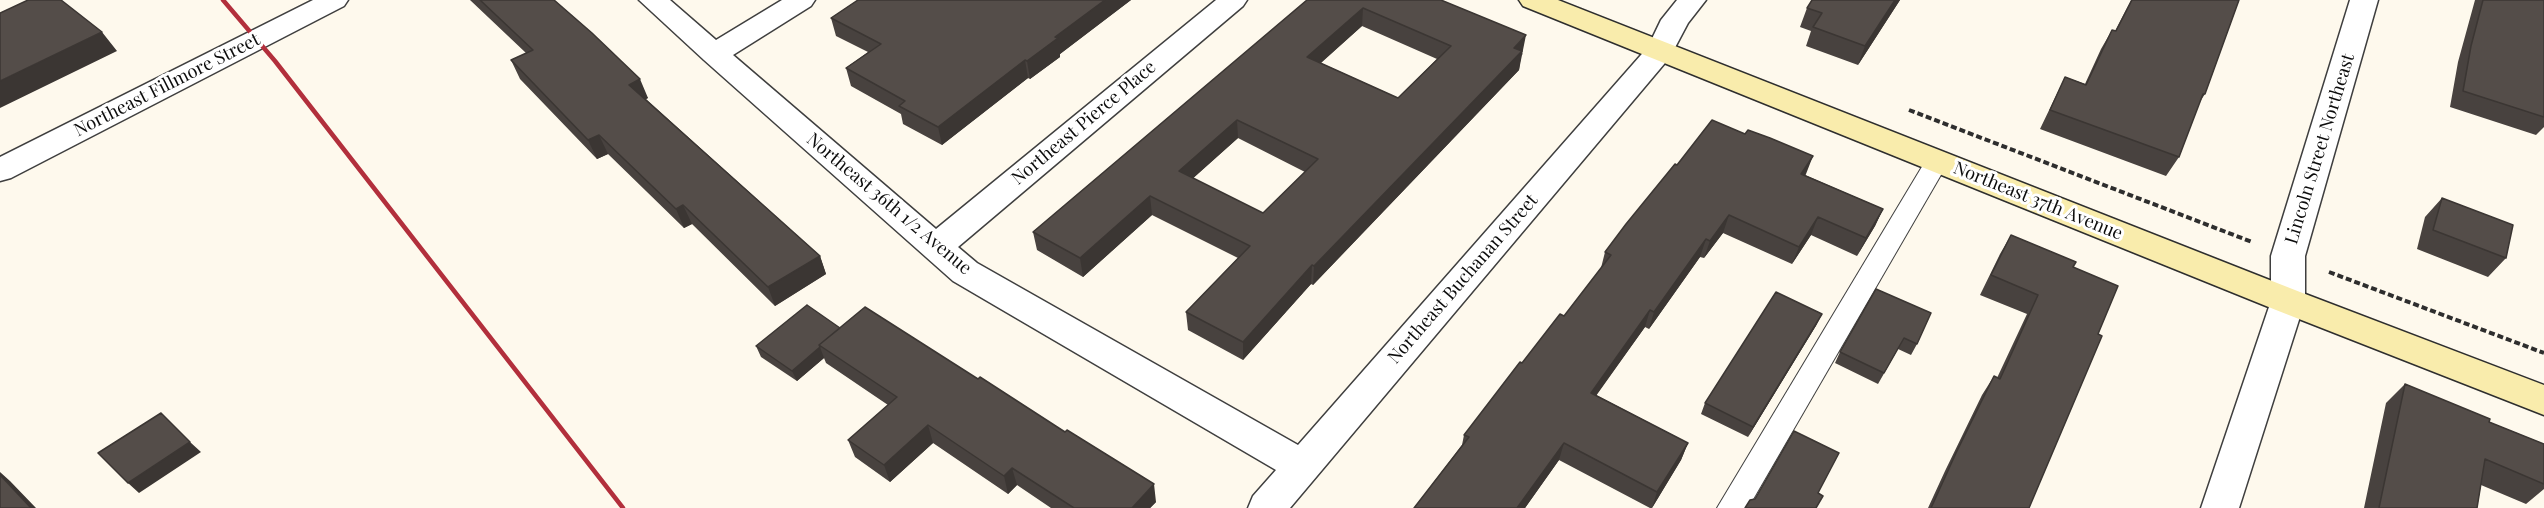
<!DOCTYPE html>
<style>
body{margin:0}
canvas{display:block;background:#fef9ed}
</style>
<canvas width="2544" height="508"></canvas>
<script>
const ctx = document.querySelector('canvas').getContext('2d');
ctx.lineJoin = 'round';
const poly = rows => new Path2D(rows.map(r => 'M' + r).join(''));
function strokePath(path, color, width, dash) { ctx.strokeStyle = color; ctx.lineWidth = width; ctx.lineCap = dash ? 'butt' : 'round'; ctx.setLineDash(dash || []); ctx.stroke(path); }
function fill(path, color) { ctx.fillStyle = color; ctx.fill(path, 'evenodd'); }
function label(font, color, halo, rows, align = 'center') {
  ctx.font = font + ' "Playfair Display",serif'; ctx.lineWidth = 6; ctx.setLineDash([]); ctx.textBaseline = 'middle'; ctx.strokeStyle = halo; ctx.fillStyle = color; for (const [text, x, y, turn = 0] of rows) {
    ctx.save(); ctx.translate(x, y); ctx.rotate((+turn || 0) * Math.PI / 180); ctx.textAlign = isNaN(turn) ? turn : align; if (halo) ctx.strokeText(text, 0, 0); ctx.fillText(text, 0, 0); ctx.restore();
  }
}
const path = poly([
 [1909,110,2252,242],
 [2329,272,2544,353]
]);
const lane = poly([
 [1937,153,1945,155,1949,161,1748,508,1717,508,1929,155,1937,153]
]);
const street = poly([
 [313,0,348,0,344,6,11,178,0,181,0,157,313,0],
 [639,0,670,0,716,40,782,0,815,0,811,6,733,55,936,229,1216,0,1247,0,1243,6,958,247,977,263,1298,445,1648,47,1661,20,1677,0,1706,0,1688,23,1670,57,1290,508,1248,508,1253,496,1276,470,953,281,704,60,639,0],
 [2350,0,2378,0,2305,256,2305,301,2239,508,2201,508,2271,301,2271,256,2350,0]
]);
const secondary = poly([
 [1519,0,1558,0,2300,292,2544,385,2544,415,2276,310,1523,6,1519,0]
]);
const rail = poly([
 [223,0,275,61,623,508]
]);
const wall = poly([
 [470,0,554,0,648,98,646,99,820,256,826,274,775,306,692,224,684,228,608,154,597,159,520,79,511,60,526,53],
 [858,0,1131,0,1060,54,1060,57,1030,79,1028,78,942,145,903,124,901,114,851,86,846,68,868,52,836,36,831,18],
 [1307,0,1441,0,1523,54,1521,55,1519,70,1313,285,1311,284,1243,360,1188,330,1186,312,1238,258,1152,215,1083,277,1037,250,1033,232],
 [1362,26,1437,59,1398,98,1321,63],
 [1238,138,1305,172,1263,213,1193,178],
 [1812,0,1900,0,1858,65,1806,46,1811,31,1800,27,1807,8],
 [2131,0,2239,0,2205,94,2199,103,2179,157,2166,176,2040,129,2065,77,2085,84,2101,49,2112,30,2115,31],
 [2475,0,2544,0,2544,127,2536,135,2450,107,2458,62],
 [1677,165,1806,174,1805,175,1883,209,1875,226,1857,256,1811,235,1792,264,1723,233,1704,258,1700,257,1649,329,1645,327,1596,395,1688,443,1681,460,1652,508,1650,508,1559,460,1525,508,1414,508,1462,445,1464,435,1522,363,1564,316,1601,268,1605,252],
 [2442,198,2506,258,2488,277,2417,249,2425,217],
 [2011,235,2073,267,2029,508,1928,508,1945,471,1982,395,1994,376,1997,378,2027,314,1980,295,2000,254],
 [1876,289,1917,344,1911,355,1898,349,1878,384,1835,363,1840,352],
 [1817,324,1748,437,1701,414,1705,403],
 [840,328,1156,502,1150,508,1051,508,1017,485,1008,494,933,443,890,482,855,457,848,440,888,405,826,363,824,358,797,381,761,357,756,346],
 [2405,384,2489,422,2544,444,2544,489,2526,504,2481,485,2477,508,2364,508,2386,403]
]);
const shadedWall = poly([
 [1105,0,1131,0,1060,54,1060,57,1030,79,1027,61,1055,37],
 [1895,0,1900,0,1858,65,1865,46],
 [1363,8,1362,26,1307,75,1307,57],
 [102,32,117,51,0,108,0,81],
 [1526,35,1519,70,1313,285,1314,266],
 [1025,60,1028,78,942,145,938,127],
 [640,79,648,98,638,103,629,85],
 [1237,120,1238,138,1180,190,1179,171],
 [599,135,608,154,597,159,588,140],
 [1813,156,1806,174,1794,192,1801,174],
 [1150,196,1152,215,1083,277,1080,258],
 [683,205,692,224,684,228,676,209],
 [1883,209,1875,226,1857,256,1866,238],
 [1729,215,1723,233,1704,258,1710,241],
 [1818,217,1811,235,1792,264,1799,247],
 [1706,239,1700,257,1649,329,1654,312],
 [820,256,826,274,775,306,768,287],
 [1312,265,1311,284,1243,360,1243,342],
 [1650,310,1645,327,1586,410,1591,393],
 [1822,314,1817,324,1748,437,1753,427],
 [820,347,824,358,797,381,792,371],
 [928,425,933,443,890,482,884,465],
 [190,442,201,452,139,493,128,483],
 [1564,443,1559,460,1525,508,1517,508],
 [1688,443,1681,460,1652,508,1657,492],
 [1012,468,1017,485,1008,494,1004,476],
 [0,472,10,481,36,508,31,508,0,475],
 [1154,484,1156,502,1150,508,1132,508]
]);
const building = poly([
 [28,0,61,0,102,32,0,81,0,13,28,0],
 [480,0,554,0,592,33,640,79,629,85,820,256,768,287,683,205,676,209,599,135,588,140,511,60,533,50,480,0],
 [858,0,1105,0,1055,37,1058,38,1027,61,1025,60,938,127,899,106,905,101,846,68,881,44,831,18,858,0],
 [1307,0,1441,0,1526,35,1514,48,1522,51,1314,266,1312,265,1243,342,1186,312,1250,246,1150,196,1080,258,1033,232,1307,0],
 [1363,8,1451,46,1398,98,1307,57,1363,8],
 [1237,120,1318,159,1263,213,1179,171,1237,120],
 [1812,0,1895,0,1865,46,1813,27,1822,13,1807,8,1812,0],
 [2132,0,2239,0,2205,94,2203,94,2179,157,2050,110,2065,77,2086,85,2112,30,2116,31,2132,0],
 [2483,0,2544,0,2544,117,2463,91,2471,46,2483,0],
 [1712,120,1745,134,1748,130,1770,138,1813,156,1801,174,1883,209,1866,238,1818,217,1799,247,1729,215,1710,241,1706,239,1654,312,1650,310,1591,393,1688,443,1657,492,1564,443,1517,508,1414,508,1469,437,1464,435,1520,362,1522,363,1560,314,1564,316,1611,255,1605,252,1626,224,1675,164,1677,165,1712,120],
 [2442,198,2513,225,2506,258,2433,230,2442,198],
 [2011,235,2076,262,2073,267,2118,286,2098,334,2102,336,2029,508,1931,508,1956,453,1994,376,2000,379,2038,295,1991,275,2011,235],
 [1876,289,1931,313,1917,344,1904,338,1884,373,1840,352,1876,289],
 [1776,292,1822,314,1753,427,1705,403,1776,292],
 [807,305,840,328,819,345,820,347,792,371,756,346,807,305],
 [865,307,978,379,980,377,1065,432,1067,430,1154,484,1132,508,1074,508,1012,468,1004,476,928,425,884,465,848,440,897,397,819,345,865,307],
 [2405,384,2490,419,2489,422,2544,444,2544,484,2485,459,2477,508,2379,508,2405,384],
 [161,413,190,442,128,483,98,453,161,413],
 [1794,431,1839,453,1818,493,1823,496,1816,508,1745,508,1750,500,1755,499,1794,431],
 [0,475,31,508,0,508,0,475]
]);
const streetNames = [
 ["Northeast Fillmore Street",167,85,-27],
 ["Northeast Pierce Place",1084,123,-40],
 ["Lincoln Street Northeast",2320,149,-73],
 ["Northeast 37th Avenue",2038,201,22],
 ["Northeast 36th 1/2 Avenue",889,204,40],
 ["Northeast Buchanan Street",1463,279,-49]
];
strokePath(lane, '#3f3f3f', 2);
strokePath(street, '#3f3f3f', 3);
strokePath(secondary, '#2e2e2e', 3);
strokePath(path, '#2e2e2e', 4, [6, 3]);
fill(lane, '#fff');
fill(street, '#fff');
fill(secondary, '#f9ecac');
strokePath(rail, '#b22f3c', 4.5);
fill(wall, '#48423f');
fill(shadedWall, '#3b3633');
fill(building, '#544d49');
strokePath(building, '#3b3633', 1.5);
label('18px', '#0c0c0c', '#fff', streetNames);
</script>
